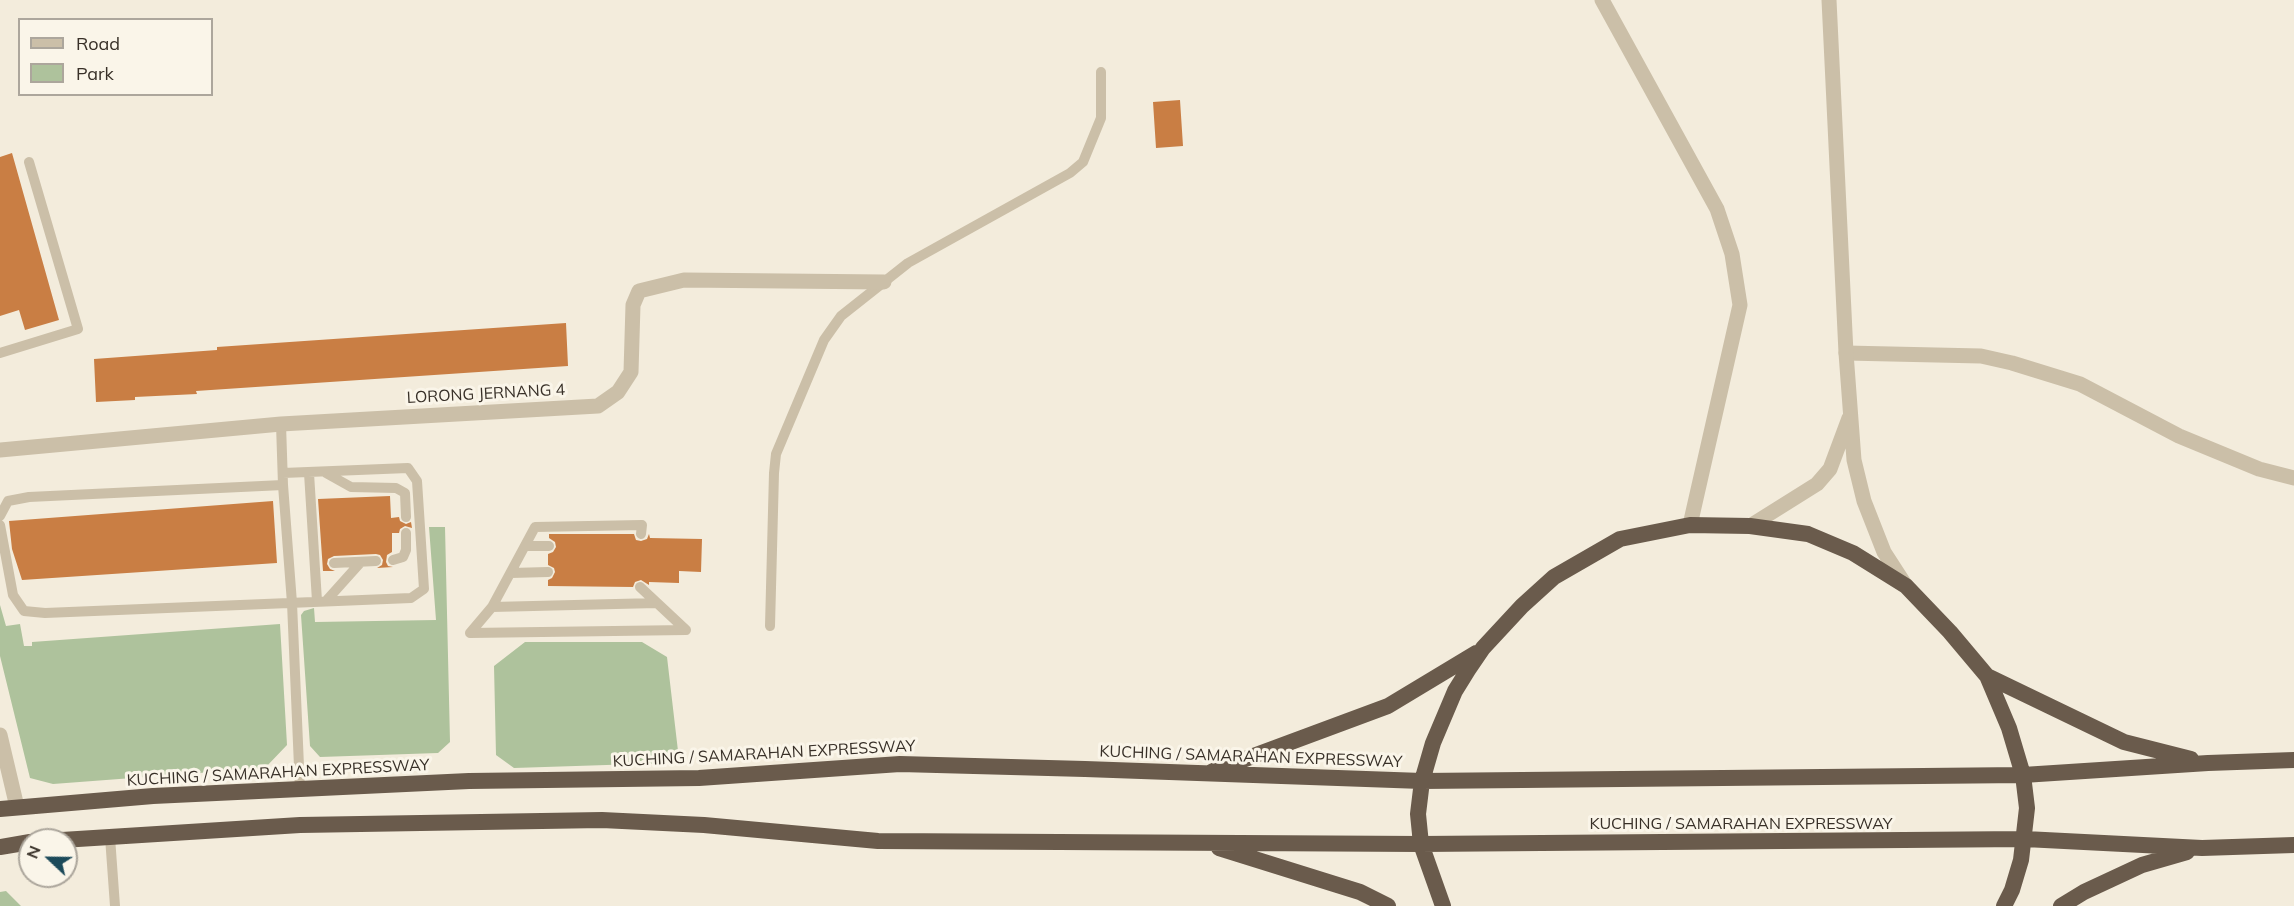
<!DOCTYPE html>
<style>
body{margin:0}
#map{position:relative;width:2294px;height:906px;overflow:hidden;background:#f3ecdc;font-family:Mulish,sans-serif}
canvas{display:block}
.legend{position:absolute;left:18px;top:18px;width:195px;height:78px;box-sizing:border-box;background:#faf5e9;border:2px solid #aca69c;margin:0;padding:8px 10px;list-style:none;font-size:18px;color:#383028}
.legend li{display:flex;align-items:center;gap:12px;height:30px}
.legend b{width:30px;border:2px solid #aca69c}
.north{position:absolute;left:18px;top:828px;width:60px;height:60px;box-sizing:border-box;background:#faf5e9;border:2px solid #aca69c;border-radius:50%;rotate:292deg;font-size:16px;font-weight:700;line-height:24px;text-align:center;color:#383028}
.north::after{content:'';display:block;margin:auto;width:21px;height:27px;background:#1c4a5a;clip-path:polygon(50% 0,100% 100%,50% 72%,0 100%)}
</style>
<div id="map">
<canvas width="2294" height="906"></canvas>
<ul class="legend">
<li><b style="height:8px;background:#cbbfa8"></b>Road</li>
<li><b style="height:16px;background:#aec29c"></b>Park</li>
</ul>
<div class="north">N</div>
</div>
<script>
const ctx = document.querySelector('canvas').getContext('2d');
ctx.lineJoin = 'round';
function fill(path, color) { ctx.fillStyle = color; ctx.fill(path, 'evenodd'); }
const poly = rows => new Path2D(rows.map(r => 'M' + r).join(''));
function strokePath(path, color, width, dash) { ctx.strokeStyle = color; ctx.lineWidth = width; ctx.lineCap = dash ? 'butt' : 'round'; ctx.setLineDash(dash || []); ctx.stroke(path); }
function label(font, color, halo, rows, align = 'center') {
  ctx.font = font + ' Mulish,sans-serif'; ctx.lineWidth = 6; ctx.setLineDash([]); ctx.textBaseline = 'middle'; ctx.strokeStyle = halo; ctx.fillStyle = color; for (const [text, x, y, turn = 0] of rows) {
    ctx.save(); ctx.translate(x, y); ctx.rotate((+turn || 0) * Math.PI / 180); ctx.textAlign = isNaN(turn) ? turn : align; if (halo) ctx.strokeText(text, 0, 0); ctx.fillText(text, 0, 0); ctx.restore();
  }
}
const green = poly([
 [429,527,445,527,450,742,438,753,320,757,310,746,301,615,304,611,314,608,315,622,436,620],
 [0,605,6,626,20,624,24,646,32,646,32,642,280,624,287,745,265,768,53,784,30,778,0,656],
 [525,642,642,642,667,657,678,751,668,763,514,768,496,755,494,666],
 [6,891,21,906,0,906,0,892]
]);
const building = poly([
 [1180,100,1183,146,1156,148,1153,102],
 [12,153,59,320,25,330,19,310,0,316,0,157],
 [566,323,568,366,196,391,197,394,135,397,135,400,96,402,94,359,217,350,217,347],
 [390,496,391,518,399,517,400,521,406,524,411,522,412,528,405,526,400,529,399,533,392,533,392,552,387,555,386,562,388,566,393,567,377,568,382,565,383,560,380,555,376,554,334,556,328,559,327,564,330,569,335,571,323,571,318,499],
 [273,501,277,563,22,580,12,549,9,521],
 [549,534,634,534,636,540,641,541,647,539,649,534,650,538,702,539,701,572,679,571,679,583,649,582,649,585,641,580,635,582,633,587,548,586,548,580,552,578,555,572,554,568,548,565,548,554,553,552,556,547,555,542,549,538]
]);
const service = poly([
 [0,353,78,329,29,162],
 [281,424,283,485,292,603,300,790],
 [309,473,317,601],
 [326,473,351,487,396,488,405,493,406,517],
 [0,516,8,501,29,497,283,485],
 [0,525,13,595,24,611,45,613,411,598,424,589,417,481,408,468,283,473],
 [525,546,549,546],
 [393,560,403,557,406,550,406,533],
 [334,563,376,561],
 [511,573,548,572],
 [640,587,686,630],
 [326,601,361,562],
 [492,607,657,603],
 [770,626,774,473,776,454,824,340,841,316,908,263,1070,173,1083,162,1101,118,1101,72],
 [470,633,492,607,535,527,642,525,641,534],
 [470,633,686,630],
 [110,837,115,906]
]);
const minor = poly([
 [1602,0,1717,209,1732,254,1740,305,1690,525],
 [1846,353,1981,356,2012,363,2080,384,2179,436,2259,469,2294,478],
 [0,450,281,424,598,406,618,392,631,372,633,305,639,291,684,280,884,282],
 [0,735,17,807]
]);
const tertiary = poly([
 [1829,0,1846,353,1854,460,1864,501,1884,552,1906,586],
 [1750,526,1817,484,1830,469,1849,418]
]);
const trunk = poly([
 [1987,676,2124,742,2191,759],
 [1213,771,1388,706,1476,653],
 [0,809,153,796,469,781,699,778,900,764,1085,769,1422,781,2023,775,2208,763,2294,760],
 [62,840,300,825,602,820,704,825,878,841,1421,844,2025,839,2202,848,2294,845],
 [0,847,30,842],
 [1219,848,1360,892,1388,906],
 [1443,906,1421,844,1418,814,1422,781,1433,743,1455,691,1468,670,1483,648,1522,606,1554,577,1620,539,1690,525,1750,526,1808,534,1853,553,1906,586,1950,632,1987,676,2009,728,2023,775,2027,808,2021,860,2012,890,2004,906],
 [2061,906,2084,892,2142,865,2187,852]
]);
const streetNames = [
 ["LORONG JERNANG 4",486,394,-3],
 ["KUCHING / SAMARAHAN EXPRESSWAY",764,754,-3],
 ["KUCHING / SAMARAHAN EXPRESSWAY",1251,757,2],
 ["KUCHING / SAMARAHAN EXPRESSWAY",278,773,-3],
 ["KUCHING / SAMARAHAN EXPRESSWAY",1741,824]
];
fill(green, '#aec29c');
fill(building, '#c97e44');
strokePath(service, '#cbbfa8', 10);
strokePath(minor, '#cbbfa8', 15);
strokePath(tertiary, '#cbbfa8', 15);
strokePath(trunk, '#6a5b4c', 16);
label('16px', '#383028', '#faf5e9', streetNames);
</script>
